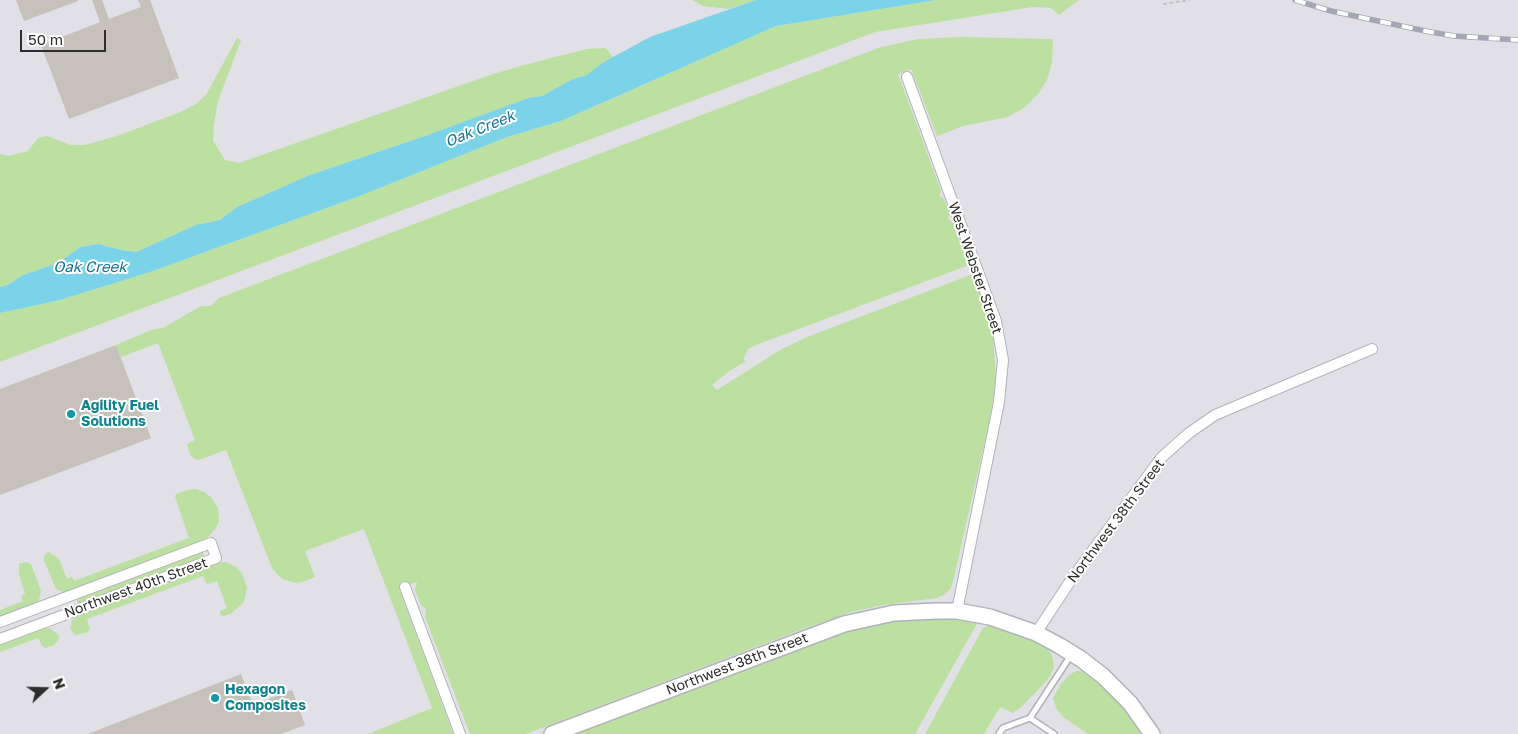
<!DOCTYPE html>
<style>
body{margin:0}
#map{position:relative;width:1518px;height:734px;overflow:hidden;background:#ede6e0;font-family:"Golos Text",sans-serif}
canvas{display:block}
.north{position:absolute;left:20px;top:664px;width:50px;height:50px;-webkit-text-stroke:4px #fff;paint-order:stroke;rotate:69deg;font-size:14px;font-weight:700;line-height:20px;text-align:center;color:#2d2d2d}
.north::after{content:'';display:block;margin:auto;width:18px;height:22px;background:#2d2d2d;clip-path:polygon(50% 0,100% 100%,50% 72%,0 100%)}
.scale{position:absolute;left:20px;top:30px;width:86px;height:22px;box-sizing:border-box;border:2px solid #2d2d2d;border-top:0;padding-left:6px;font-size:15px;line-height:18px;white-space:nowrap;color:#2d2d2d;-webkit-text-stroke:4px #fff;paint-order:stroke}
</style>
<div id="map">
<canvas width="1518" height="734"></canvas>
<div class="north">N</div>
<div class="scale">50 m</div>
</div>
<script>
const ctx = document.querySelector('canvas').getContext('2d');
ctx.lineJoin = 'round';
function fill(path, color) { ctx.fillStyle = color; ctx.fill(path, 'evenodd'); }
const poly = rows => new Path2D(rows.map(r => 'M' + r).join(''));
function strokePath(path, color, width, dash) { ctx.strokeStyle = color; ctx.lineWidth = width; ctx.lineCap = dash ? 'butt' : 'round'; ctx.setLineDash(dash || []); ctx.stroke(path); }
function label(font, color, halo, rows, align = 'center') {
  ctx.font = font + ' "Golos Text",sans-serif'; ctx.lineWidth = 4; ctx.setLineDash([]); ctx.textBaseline = 'middle'; ctx.strokeStyle = halo; ctx.fillStyle = color; for (const [text, x, y, turn = 0] of rows) {
    ctx.save(); ctx.translate(x, y); ctx.rotate((+turn || 0) * Math.PI / 180); ctx.textAlign = isNaN(turn) ? turn : align; if (halo) ctx.strokeText(text, 0, 0); ctx.fillText(text, 0, 0); ctx.restore();
  }
}
const industrial = poly([
 [0,0,1518,0,1518,734,0,734]
]);
const green = poly([
 [692,0,756,0,728,9,703,6],
 [936,0,1079,0,1059,15,1051,8,1033,7,875,32,0,362,0,313,60,300,150,272,357,197,507,137,561,121,776,26],
 [961,37,1053,39,1052,62,1047,80,1038,94,1025,107,1008,117,963,126,937,136,911,69,898,74,941,191,939,196,944,199,950,214,948,219,952,222,969,265,756,345,748,349,743,360,746,361,728,372,712,385,717,390,780,350,807,337,973,274,986,308,993,334,996,382,990,418,954,577,951,588,945,594,937,598,883,605,851,612,800,630,526,734,470,734,425,617,426,609,421,605,415,590,417,582,401,587,400,591,453,734,368,734,432,708,364,529,305,551,315,577,302,582,295,583,282,579,272,568,226,450,199,460,195,459,190,455,187,444,195,440,158,343,121,357,116,345,151,330,163,328,201,306,211,306,219,298,881,47,919,39],
 [237,38,241,40,218,101,214,124,213,141,225,160,239,163,493,74,550,58,587,49,606,48,613,57,602,63,587,75,573,79,542,96,528,98,428,135,310,175,237,207,220,220,196,225,136,252,121,250,99,244,80,247,60,262,21,276,8,285,0,287,0,154,9,156,28,151,38,138,47,136,71,145,85,145,120,135,183,111,196,104,206,95],
 [195,489,204,492,211,497,218,508,219,521,216,528,209,536,203,540,66,593,56,589,43,558,46,553,49,552,59,559,67,579,72,577,74,581,189,538,175,496,176,494,187,490],
 [202,550,205,558,79,606,76,598],
 [26,562,31,564,41,591,39,600,37,603,0,618,0,610,23,601,21,596,25,594,19,575,19,564],
 [226,562,236,567,242,573,247,588,244,602,232,613,224,616,220,615,220,611,227,608,217,581,207,584,203,576,87,619,90,629,86,633,75,635,70,629,72,620,78,614,215,563],
 [924,615,979,620,915,734,569,734,859,625],
 [995,624,1004,625,1041,644,1050,652,1053,659,1054,667,1050,676,1039,689,1021,707,1013,713,1000,707,984,734,925,734,983,628,989,625],
 [43,628,49,628,58,634,59,639,54,645,46,648,43,647,38,638,0,652,0,644],
 [1076,671,1082,671,1094,679,1101,679,1146,734,1088,734,1063,717,1057,710,1053,698,1061,684,1069,675]
]);
const water = poly([
 [756,0,936,0,776,26,561,121,507,137,357,197,150,272,60,300,0,313,0,287,8,285,21,276,60,262,80,247,99,244,121,250,136,252,196,225,220,220,237,207,310,175,428,135,528,98,542,96,573,79,587,75,602,63,650,37]
]);
const building = poly([
 [16,0,78,0,78,1,24,21],
 [92,0,102,0,109,19,141,7,138,0,150,0,179,78,69,119,41,45,100,22],
 [116,345,151,438,0,495,0,389],
 [241,674,253,705,292,690,305,725,281,734,88,734]
]);
const path = poly([
 [1163,4,1190,0]
]);
const lane = poly([
 [1030,718,1054,734],
 [999,734,1003,728,1030,718,1071,655]
]);
const street = poly([
 [907,77,996,321,1003,360,999,402,957,611],
 [405,587,460,734],
 [0,622,211,543,216,558,0,639],
 [1036,633,1073,577,1161,458,1189,433,1215,415,1372,349]
]);
const secondary = poly([
 [552,734,844,624,894,613,937,611,957,611,990,617,1036,633,1060,646,1081,659,1103,676,1130,703,1152,734]
]);
const rail = poly([
 [1295,0,1331,11,1425,31,1454,36,1518,40]
]);
const markers = [
 [71,414,5,"#0f9aa8"],
 [215,698,5,"#0f9aa8"]
];
const streetNames = [
 ["West Webster Street",975,268,71],
 ["Northwest 38th Street",1116,521,-53],
 ["Northwest 40th Street",136,588,-20],
 ["Northwest 38th Street",737,664,-21]
];
const cultureNames = [
 ["Agility Fuel",81,406],
 ["Solutions",81,422],
 ["Hexagon",225,690],
 ["Composites",225,706]
];
const waterNames = [
 ["Oak Creek",480,129,-22],
 ["Oak Creek",90,267]
];
fill(industrial, '#e1e0e6');
fill(green, '#bbe0a0');
fill(water, '#7ad3e8');
fill(building, '#c6c1bb');
strokePath(lane, '#b0b3bc', 8);
strokePath(street, '#b0b3bc', 12);
strokePath(secondary, '#b0b3bc', 18);
strokePath(path, '#c4c4c4', 2, [4, 2.5]);
strokePath(lane, '#fff', 5);
strokePath(street, '#fff', 10);
strokePath(secondary, '#fff', 15);
strokePath(rail, '#a3a7b5', 5.5);
strokePath(rail, '#fff', 4, [11]);
for (const [x, y, r, color] of markers) { const dot = new Path2D(); dot.arc(x, y, r, 0, 2 * Math.PI); ctx.fillStyle = color; ctx.fill(dot); strokePath(dot, '#fff', 2); }
label('14px', '#2d2d2d', '#fff', streetNames);
label('bold 14px', '#0d838f', '#fff', cultureNames, 'left');
label('italic 15px', '#167597', '#fff', waterNames);
</script>
